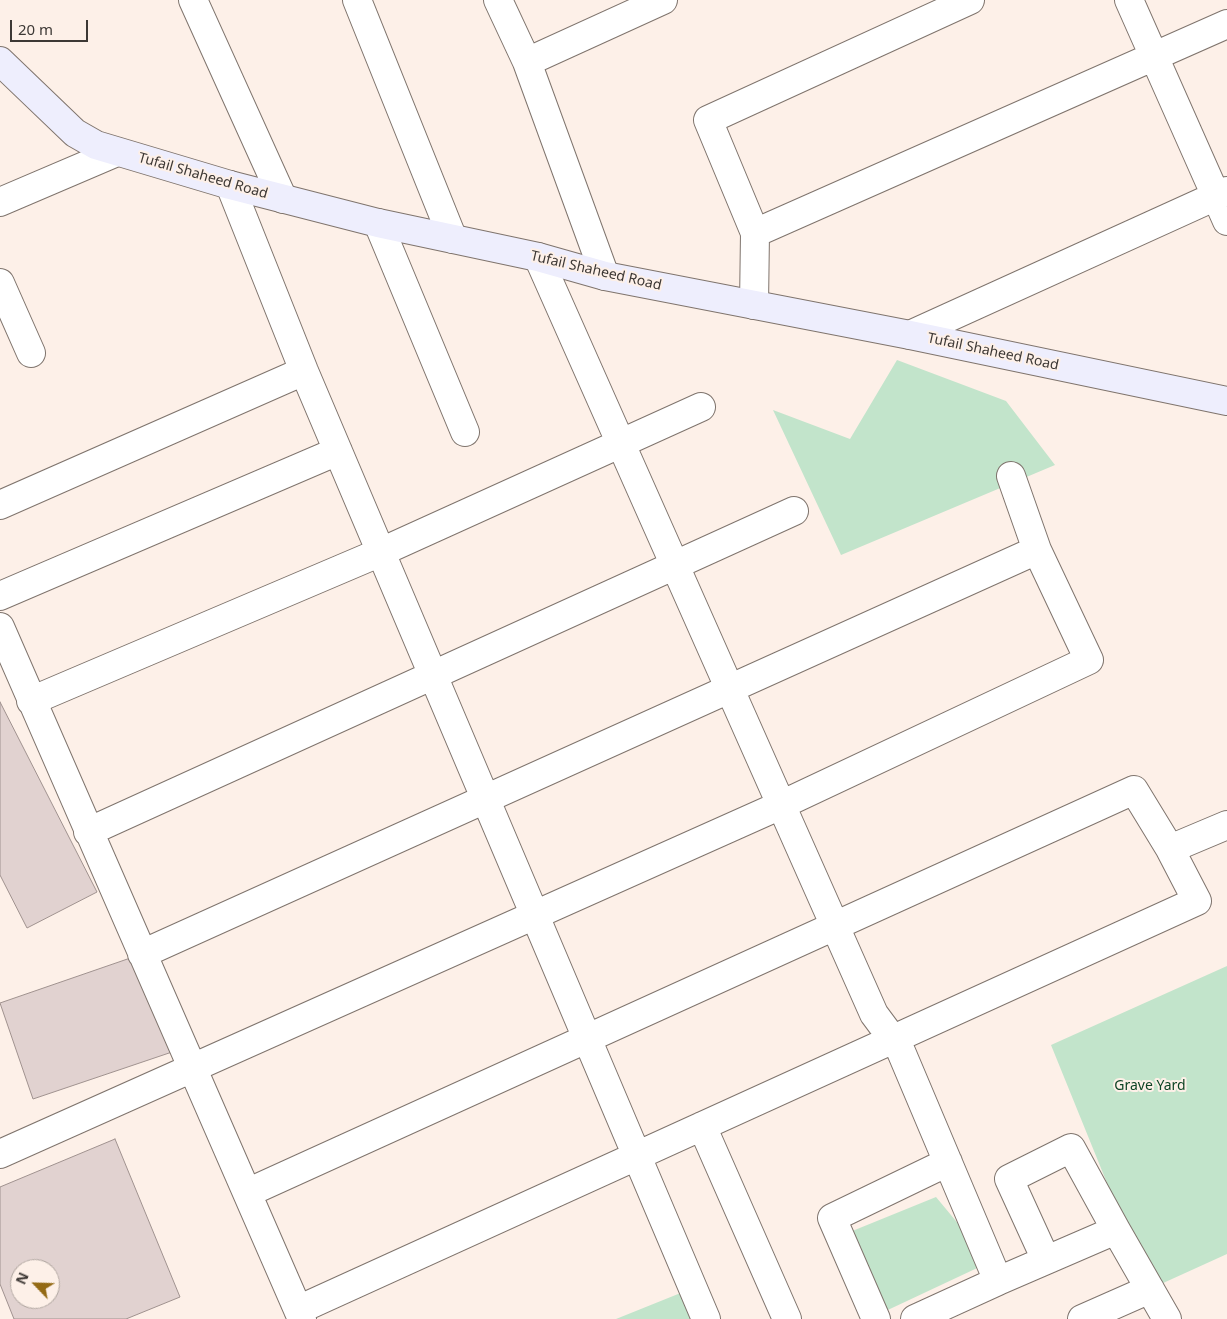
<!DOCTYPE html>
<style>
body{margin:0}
#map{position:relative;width:1227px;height:1319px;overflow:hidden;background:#fdf0e8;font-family:"Noto Sans",sans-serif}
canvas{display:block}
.north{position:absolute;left:10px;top:1259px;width:50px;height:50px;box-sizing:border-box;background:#fdf0e8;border:1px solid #b0a6a0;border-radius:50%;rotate:294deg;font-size:14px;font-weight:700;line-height:20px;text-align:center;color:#3d3835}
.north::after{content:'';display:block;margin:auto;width:18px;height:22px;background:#946a15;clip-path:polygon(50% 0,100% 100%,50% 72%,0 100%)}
.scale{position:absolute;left:10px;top:20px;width:78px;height:22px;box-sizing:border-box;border:2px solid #3d3835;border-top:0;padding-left:6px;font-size:15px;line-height:18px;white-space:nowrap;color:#3d3835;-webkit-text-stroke:4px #fdf0e8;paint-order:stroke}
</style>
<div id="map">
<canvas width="1227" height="1319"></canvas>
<div class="north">N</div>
<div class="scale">20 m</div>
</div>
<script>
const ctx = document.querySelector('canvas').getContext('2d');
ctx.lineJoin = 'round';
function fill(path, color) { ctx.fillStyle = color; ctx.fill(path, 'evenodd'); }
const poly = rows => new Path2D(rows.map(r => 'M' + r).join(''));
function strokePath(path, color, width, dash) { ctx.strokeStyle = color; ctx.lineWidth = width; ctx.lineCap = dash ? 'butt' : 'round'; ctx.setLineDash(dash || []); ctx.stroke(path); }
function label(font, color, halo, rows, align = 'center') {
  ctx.font = font + ' "Noto Sans",sans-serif'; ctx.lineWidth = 4; ctx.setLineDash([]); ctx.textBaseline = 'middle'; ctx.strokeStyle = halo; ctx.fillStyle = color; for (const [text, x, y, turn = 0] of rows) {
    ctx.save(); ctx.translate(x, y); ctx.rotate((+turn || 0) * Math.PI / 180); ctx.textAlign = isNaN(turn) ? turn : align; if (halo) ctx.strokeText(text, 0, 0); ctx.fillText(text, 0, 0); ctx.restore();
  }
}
const green = poly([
 [897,360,1006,401,1055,465,841,555,773,410,850,439],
 [1227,966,1227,1254,1150,1289,1051,1045],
 [936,1197,990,1262,875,1316,840,1236],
 [693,1288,706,1319,616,1319]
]);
const building = poly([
 [0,702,97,892,27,928,0,875,0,702],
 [142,954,175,1051,33,1099,0,1003,142,954],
 [115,1139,180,1297,126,1319,14,1319,0,1284,0,1187,115,1139],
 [20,1269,50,1269,50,1299,20,1299,20,1269]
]);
const street = poly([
 [193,0,283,199],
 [357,0,453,239],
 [498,0,527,62,605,276],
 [1129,0,1227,221],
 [527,62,663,0],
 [230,185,304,371,706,1319],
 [0,202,117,152],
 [378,223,465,432],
 [755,233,1227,24],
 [538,257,874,1014,900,1049,998,1281,1116,1230,1167,1319],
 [0,283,31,353],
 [754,305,755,233,708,120,970,0],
 [910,335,1227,191],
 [0,505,304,371],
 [0,596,338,451],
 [0,627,302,1319],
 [31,701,381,552,701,407],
 [88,832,794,511],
 [142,954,1037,550],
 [702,1126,787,1319],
 [0,1154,781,805,1089,660,1037,550,1011,476],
 [247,1193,1134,790,1170,849,1227,825],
 [1046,1260,1009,1179,1071,1148,1116,1230],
 [298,1310,1197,901,1170,849],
 [876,1319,832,1218,948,1162],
 [915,1319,998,1281],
 [1082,1319,1150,1289]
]);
const secondary = poly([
 [0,61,75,133,96,145,230,185,378,223,538,257,605,276,910,335,1227,401]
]);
const streetNames = [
 ["Tufail Shaheed Road",203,176,16],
 ["Tufail Shaheed Road",596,271,13],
 ["Tufail Shaheed Road",993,352,12]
];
const parkNames = [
 ["Grave Yard",1150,1086]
];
fill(green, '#c2e4cb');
fill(building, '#e1d2d0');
strokePath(building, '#a0928f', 1);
strokePath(street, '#7f746d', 30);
strokePath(secondary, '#7f746d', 30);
strokePath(street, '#fff', 28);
strokePath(secondary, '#eeeefd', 28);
label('14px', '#3d3835', '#fdf0e8', streetNames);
label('14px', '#0e4425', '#fdf0e8', parkNames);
</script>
